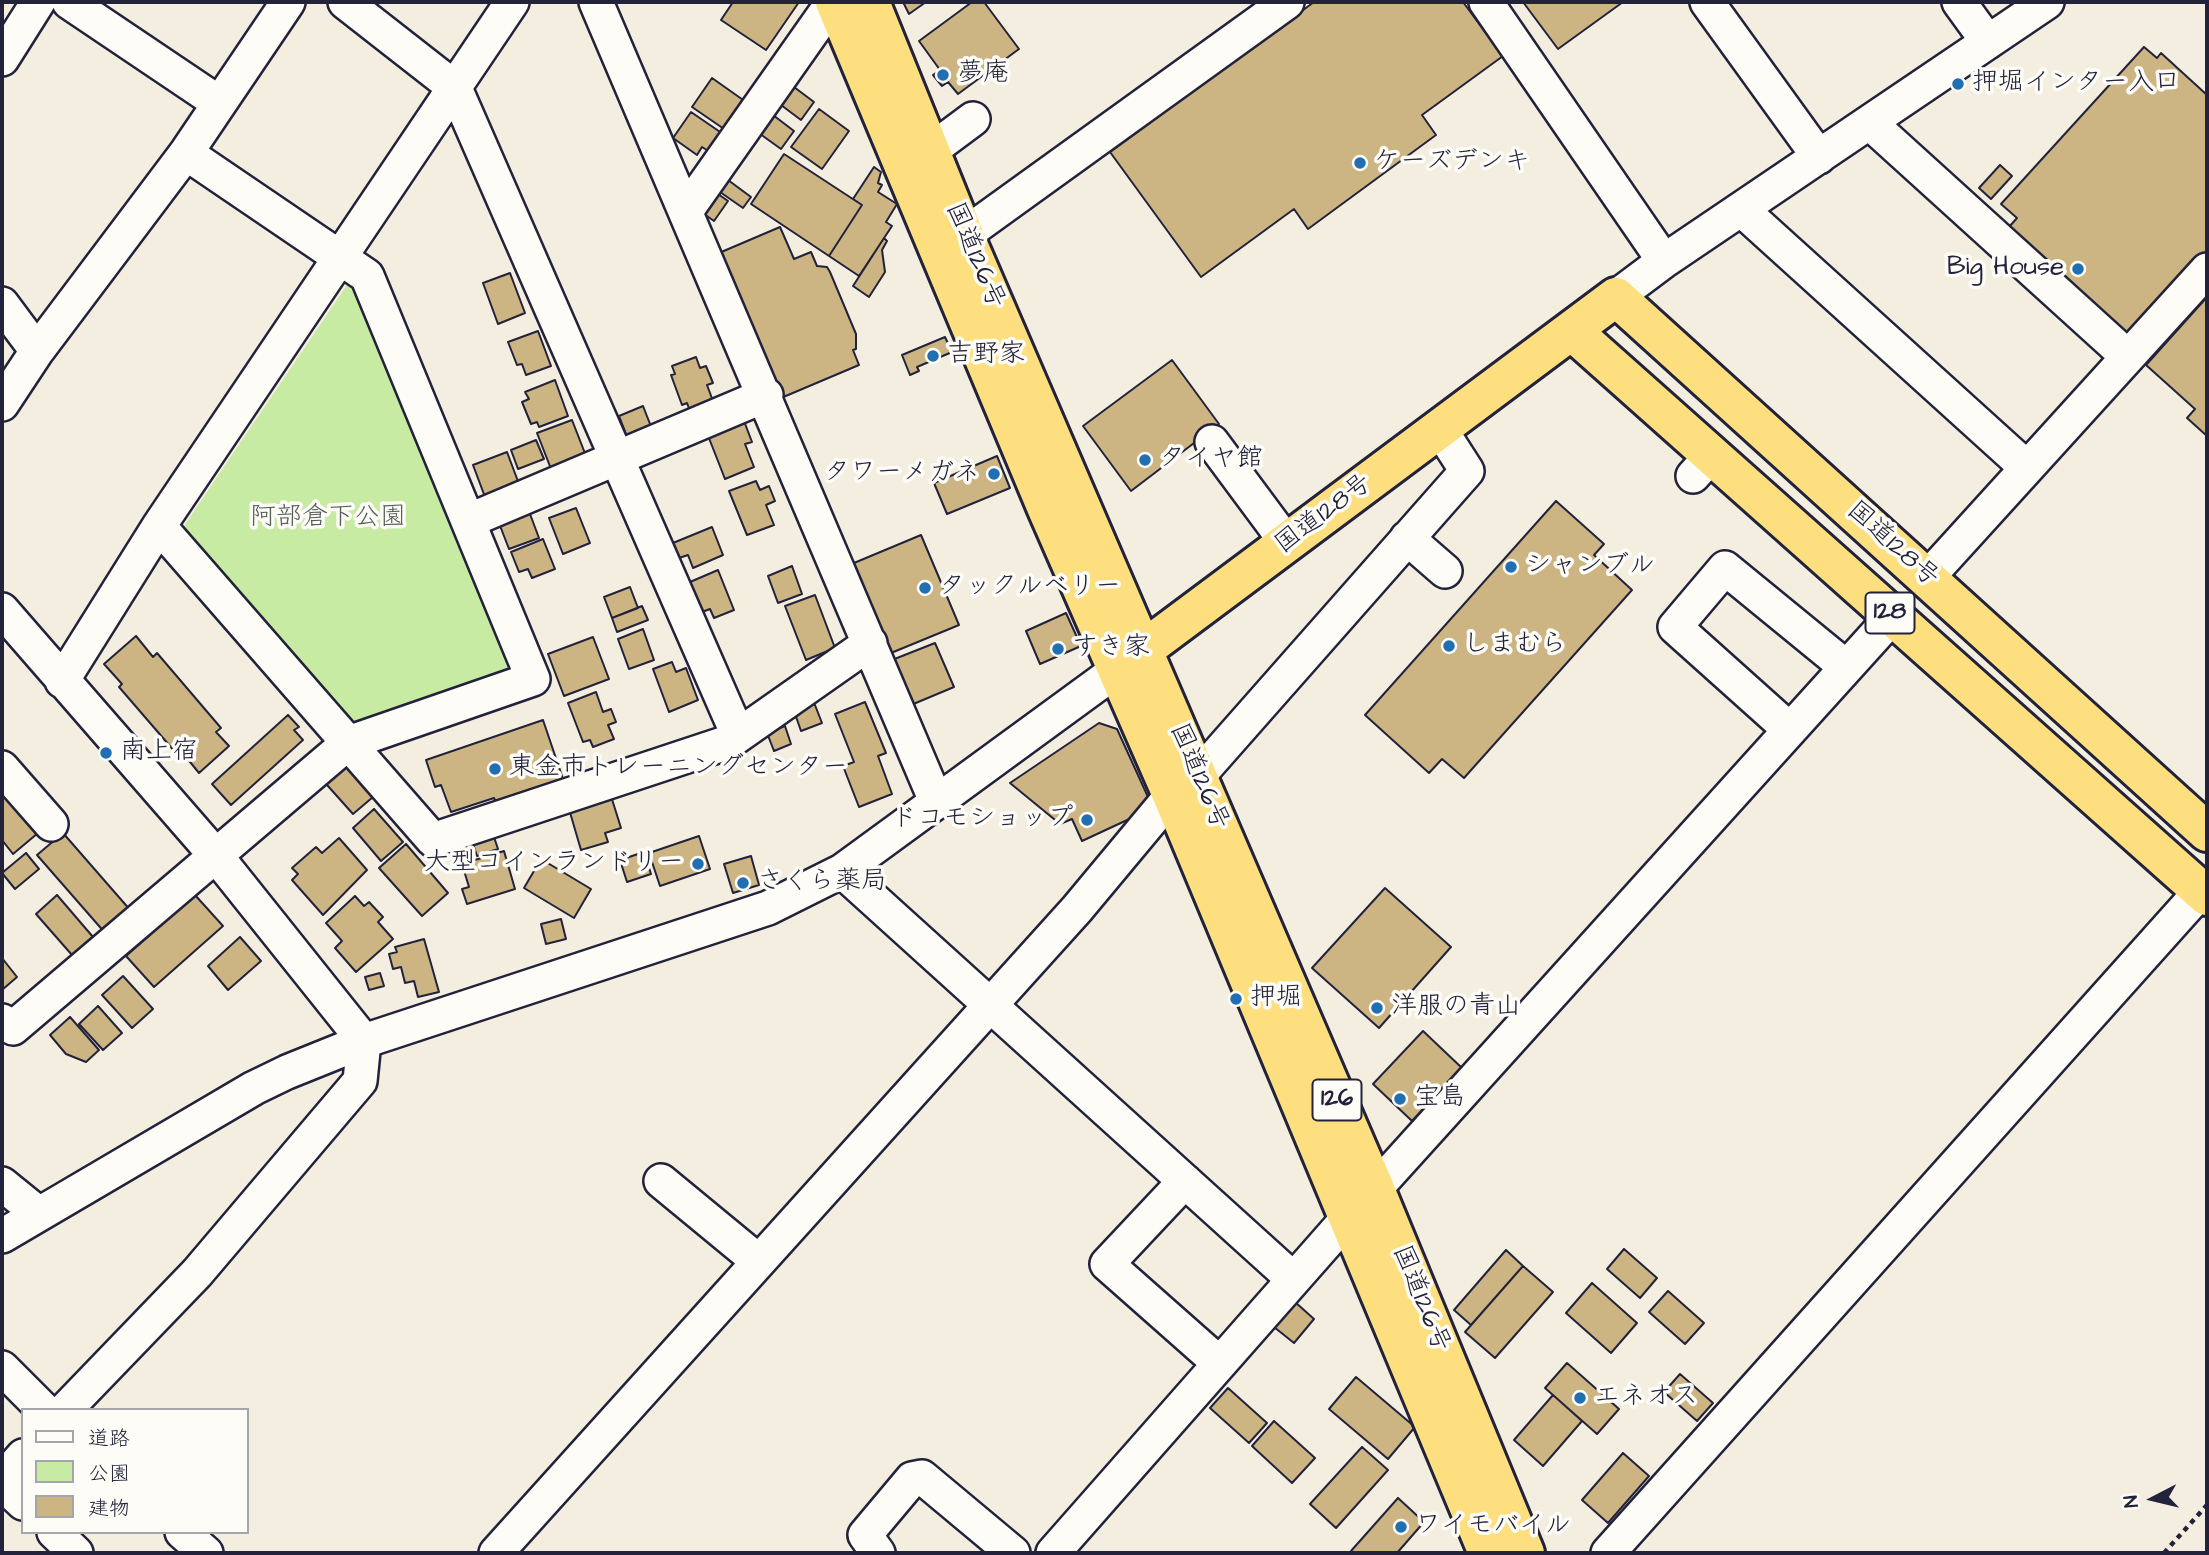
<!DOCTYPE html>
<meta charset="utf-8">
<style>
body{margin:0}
#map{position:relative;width:2209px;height:1555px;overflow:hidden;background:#f3eee0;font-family:"Architects Daughter","Klee One",sans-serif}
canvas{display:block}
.frame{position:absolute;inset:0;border:4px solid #22223b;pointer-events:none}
.legend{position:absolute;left:21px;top:1408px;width:228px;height:126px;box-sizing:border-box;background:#fdfcf7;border:2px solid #a5a5ac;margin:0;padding:9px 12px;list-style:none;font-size:21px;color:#22223b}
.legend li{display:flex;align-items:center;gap:14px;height:35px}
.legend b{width:35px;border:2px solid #a5a5ac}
.north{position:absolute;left:2118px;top:1464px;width:70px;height:70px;-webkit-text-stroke:5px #fdfcf7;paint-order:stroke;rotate:263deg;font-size:19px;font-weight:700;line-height:28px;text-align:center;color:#22223b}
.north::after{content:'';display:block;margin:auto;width:24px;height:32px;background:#22223b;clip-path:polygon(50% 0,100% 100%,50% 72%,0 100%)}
</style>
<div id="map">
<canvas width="2209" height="1555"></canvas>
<div class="frame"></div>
<ul class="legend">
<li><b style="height:9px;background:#fdfcf7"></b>道路</li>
<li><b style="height:19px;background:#c8eba4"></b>公園</li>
<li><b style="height:19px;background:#ccb483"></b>建物</li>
</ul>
<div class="north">N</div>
</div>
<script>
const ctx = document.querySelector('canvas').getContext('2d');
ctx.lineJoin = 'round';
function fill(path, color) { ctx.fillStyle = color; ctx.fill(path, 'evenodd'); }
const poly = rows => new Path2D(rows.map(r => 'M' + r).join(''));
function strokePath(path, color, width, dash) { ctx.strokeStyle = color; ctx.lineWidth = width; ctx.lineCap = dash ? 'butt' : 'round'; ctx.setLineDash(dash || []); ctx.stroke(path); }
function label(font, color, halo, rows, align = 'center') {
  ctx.font = font + ' "Architects Daughter","Klee One",sans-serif'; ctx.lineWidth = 7; ctx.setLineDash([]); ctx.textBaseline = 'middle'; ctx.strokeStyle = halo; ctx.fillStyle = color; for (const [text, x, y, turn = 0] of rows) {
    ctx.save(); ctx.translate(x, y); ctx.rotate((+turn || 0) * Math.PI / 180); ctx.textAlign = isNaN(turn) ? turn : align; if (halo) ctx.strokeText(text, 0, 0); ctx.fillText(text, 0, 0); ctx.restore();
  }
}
const green = poly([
 [347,285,357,290,515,669,353,726,184,526]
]);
const building = poly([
 [733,2,799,2,766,50,721,20,733,2],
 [903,2,926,2,909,14,903,2],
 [972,2,984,2,1019,49,958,94,948,82,942,86,933,75,940,70,919,41,972,2],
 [1314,2,1463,2,1503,56,1422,115,1436,135,1308,229,1294,209,1201,277,1110,152,1314,2],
 [1523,2,1623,2,1558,49,1523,2],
 [2144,47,2157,58,2161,53,2207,95,2207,253,2130,338,2009,227,2017,218,2001,204,2144,47],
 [712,78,746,102,727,131,692,107,712,78],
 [794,87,814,102,801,120,781,105,794,87],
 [819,109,849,131,822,169,791,147,819,109],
 [691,112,726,136,713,154,702,147,697,155,673,138,691,112],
 [769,112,794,131,781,149,756,131,769,112],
 [784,154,862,205,829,256,751,204,784,154],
 [2000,165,2012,176,1991,199,1979,188,2000,165],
 [874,167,881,172,878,183,882,185,878,192,897,204,886,222,892,226,859,276,829,256,862,205,853,199,874,167],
 [728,180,751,197,743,208,720,192,728,180],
 [718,194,728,201,714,221,704,214,718,194],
 [780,227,794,259,811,252,817,266,827,267,830,272,856,334,856,349,853,350,859,365,781,398,719,253,780,227],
 [884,238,887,241,882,250,885,272,869,297,853,286,884,238],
 [510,273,525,313,498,324,483,283,510,273],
 [2207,297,2207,436,2187,418,2195,409,2146,365,2207,297],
 [538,331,551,366,526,375,522,364,517,365,508,342,538,331],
 [945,337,952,352,917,367,919,371,910,375,902,355,945,337],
 [696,357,700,368,706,366,713,383,707,385,713,401,690,411,687,403,682,405,671,375,675,374,672,366,696,357],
 [1172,360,1219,424,1131,491,1083,426,1172,360],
 [555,380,568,416,539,427,537,422,531,424,522,402,529,399,525,392,555,380],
 [643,406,652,429,628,439,619,416,643,406],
 [572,420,588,461,553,474,537,433,572,420],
 [744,421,752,442,745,444,754,467,725,479,705,428,744,421],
 [536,440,544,459,518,469,511,450,536,440],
 [507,452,519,484,485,497,473,465,507,452],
 [997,456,1010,488,947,514,934,483,997,456],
 [756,481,760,490,769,486,775,501,766,505,774,525,747,535,729,491,756,481],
 [1556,501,1604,544,1594,555,1632,590,1464,778,1442,759,1429,773,1365,715,1556,501],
 [527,506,539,538,509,549,497,518,527,506],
 [576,508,590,543,563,554,549,518,576,508],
 [712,527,723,555,693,568,688,555,679,558,673,543,712,527],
 [921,535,959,625,891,653,854,563,921,535],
 [543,539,555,569,532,578,528,569,519,572,511,552,543,539],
 [792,566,802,594,778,603,768,576,792,566],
 [718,570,734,610,714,618,710,609,702,612,690,582,718,570],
 [630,587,638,608,612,618,604,597,630,587],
 [815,595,835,648,806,660,785,606,815,595],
 [642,606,648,620,617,632,612,618,642,606],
 [1066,613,1081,646,1040,664,1026,631,1066,613],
 [643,629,654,660,629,669,618,639,643,629],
 [136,636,153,657,157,653,221,728,216,732,229,746,199,773,186,757,182,760,119,687,122,684,104,664,136,636],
 [593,637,609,679,564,696,548,654,593,637],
 [935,643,954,687,911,705,892,660,935,643],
 [672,662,676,672,686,668,698,700,669,712,653,669,672,662],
 [596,692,603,712,611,709,616,722,608,725,614,739,593,747,590,740,583,742,568,703,596,692],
 [813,700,822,723,801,731,793,708,813,700],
 [865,702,886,753,878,756,892,794,859,807,843,766,854,762,835,714,865,702],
 [288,715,299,727,294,730,303,740,231,805,212,784,288,715],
 [543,720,563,779,496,802,494,798,451,812,441,785,435,787,426,760,543,720],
 [1099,723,1117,729,1153,808,1082,841,1072,819,1060,824,1010,783,1099,723],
 [785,726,791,744,774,751,767,733,785,726],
 [339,758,373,797,353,814,319,776,339,758],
 [2,791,38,833,13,854,2,840,2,791],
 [611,796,621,828,605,833,608,842,581,850,569,809,611,796],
 [374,809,403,842,381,861,353,828,374,809],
 [63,833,131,911,106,934,37,855,63,833],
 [493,834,498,849,477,856,472,841,493,834],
 [699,836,710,869,660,886,649,853,699,836],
 [339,838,367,870,323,915,292,880,298,874,292,868,316,847,322,853,339,838],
 [406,844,448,893,422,916,379,868,406,844],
 [504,851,515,889,467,904,462,889,469,887,462,864,504,851],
 [644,852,651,874,627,882,620,860,644,852],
 [26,853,39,869,15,889,2,873,26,853],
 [751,856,759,885,733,893,724,864,751,856],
 [541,859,591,889,574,918,524,888,541,859],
 [1385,888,1451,947,1379,1028,1312,968,1385,888],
 [57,895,93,937,72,955,36,914,57,895],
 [195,895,223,926,154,987,126,956,195,895],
 [355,896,364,906,369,902,383,917,378,922,393,939,356,972,335,948,342,941,326,923,355,896],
 [561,919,566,939,546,944,541,924,561,919],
 [240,937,261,961,228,990,208,966,240,937],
 [424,939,439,992,418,997,414,981,405,983,401,967,393,969,389,954,397,952,395,947,424,939],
 [2,958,17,977,2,990,2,958],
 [380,973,384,986,369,990,365,977,380,973],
 [123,976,153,1009,132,1028,102,995,123,976],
 [98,1006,122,1033,103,1050,79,1024,98,1006],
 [70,1017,99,1050,86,1062,66,1054,50,1035,70,1017],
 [1423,1031,1462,1068,1412,1121,1373,1084,1423,1031],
 [1624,1249,1657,1278,1640,1298,1607,1269,1624,1249],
 [1506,1250,1523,1266,1471,1325,1454,1310,1506,1250],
 [1523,1266,1553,1292,1495,1358,1465,1332,1523,1266],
 [1592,1283,1637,1323,1611,1353,1566,1313,1592,1283],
 [1668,1291,1704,1323,1685,1344,1649,1312,1668,1291],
 [1295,1302,1314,1319,1294,1343,1274,1327,1295,1302],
 [1567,1363,1619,1409,1597,1434,1545,1388,1567,1363],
 [1680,1374,1713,1403,1697,1421,1664,1392,1680,1374],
 [1356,1377,1415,1427,1388,1459,1329,1409,1356,1377],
 [1228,1388,1267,1423,1249,1443,1210,1408,1228,1388],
 [1553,1395,1582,1421,1543,1466,1514,1440,1553,1395],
 [1274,1421,1315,1458,1292,1483,1252,1446,1274,1421],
 [1362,1447,1388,1470,1336,1528,1310,1504,1362,1447],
 [1623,1453,1649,1476,1608,1523,1582,1500,1623,1453],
 [1398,1498,1424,1522,1397,1553,1354,1553,1351,1551,1398,1498]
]);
const path = poly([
 [2164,1553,2207,1505]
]);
const minor = poly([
 [69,2,219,103],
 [345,2,455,88,738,735],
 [596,2,936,801],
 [1486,2,1664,261],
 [1707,2,1819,157],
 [1959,2,1988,42],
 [2,59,38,2],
 [1870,123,2128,357],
 [930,151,973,119],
 [1742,210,2027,468],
 [686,211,833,2],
 [964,235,1287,2],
 [1616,297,1664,261,2047,2],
 [2,304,37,351],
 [2,404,37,351,186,153,288,2],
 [1212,442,1287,543],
 [1693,476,1713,454],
 [468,521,766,395],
 [159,526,433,840,729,742,870,643],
 [1407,538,1445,571],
 [1928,577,2207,270],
 [2,610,217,857,364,1041,360,1081,197,1273,65,1410],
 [62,681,159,526,512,2],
 [1790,730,1675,627,1725,568,1846,667],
 [2,768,51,824],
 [1198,776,1467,471,1440,429],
 [842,871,1293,1279],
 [2,1021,13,1028,348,743,533,679,367,276,186,153],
 [661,1181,758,1261],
 [1185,1181,1107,1264,1219,1363],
 [2,1184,39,1214],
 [1375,1189,1893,616],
 [2,1236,254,1088,287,1072,364,1041,768,908,842,871,1117,670],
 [2,1368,44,1410],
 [2,1480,23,1456],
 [2,1483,23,1503],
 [54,1532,76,1553],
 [182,1532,206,1553],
 [496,1553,1077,909,1172,795],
 [878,1553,865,1535,912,1479,922,1477,1013,1553],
 [1053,1553,1348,1218],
 [1608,1553,2201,891]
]);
const highway = poly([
 [835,2,1047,509,1172,795,1488,1553],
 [870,2,964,235,1375,1189,1525,1553],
 [1572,331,2207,896],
 [1123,665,1616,297,2207,832]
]);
const markers = [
 [943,75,7,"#1f6fb2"],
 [1958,84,7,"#1f6fb2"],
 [1360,163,7,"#1f6fb2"],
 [2078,269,7,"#1f6fb2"],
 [933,356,7,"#1f6fb2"],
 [1145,460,7,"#1f6fb2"],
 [994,474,7,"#1f6fb2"],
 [1511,567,7,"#1f6fb2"],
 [925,588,7,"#1f6fb2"],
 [1449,646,7,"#1f6fb2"],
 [1058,649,7,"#1f6fb2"],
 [106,753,7,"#1f6fb2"],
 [495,769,7,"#1f6fb2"],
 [1087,820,7,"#1f6fb2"],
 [698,864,7,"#1f6fb2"],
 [743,883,7,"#1f6fb2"],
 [1236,999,7,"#1f6fb2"],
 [1377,1008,7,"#1f6fb2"],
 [1400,1099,7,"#1f6fb2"],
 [1580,1398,7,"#1f6fb2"],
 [1401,1527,7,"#1f6fb2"]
];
const shields = [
 [1890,613,49],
 [1337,1100,49]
];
const shieldNames = [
 ["128",1890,613],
 ["126",1337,1100]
];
const poiNames = [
 ["夢庵",957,75],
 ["押堀インター入口",1972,84],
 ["ケーズデンキ",1374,163],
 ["Big House",2064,269,"right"],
 ["吉野家",947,356],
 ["タイヤ館",1159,460],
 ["タワーメガネ",980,474,"right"],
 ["シャンブル",1525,567],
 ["タックルベリー",939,588],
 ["しまむら",1463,646],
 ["すき家",1072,649],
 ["南上宿",120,753],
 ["東金市トレーニングセンター",509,769],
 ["ドコモショップ",1073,820,"right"],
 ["大型コインランドリー",684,864,"right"],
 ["さくら薬局",757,883],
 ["押堀",1250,999],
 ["洋服の青山",1391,1008],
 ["宝島",1414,1099],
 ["エネオス",1594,1398],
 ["ワイモバイル",1415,1527]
];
const streetNames = [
 ["国道126号",974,256,67],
 ["国道128号",1324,515,-37],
 ["国道128号",1892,545,42],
 ["国道126号",1198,777,67],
 ["国道126号",1420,1299,68]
];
const parkNames = [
 ["阿部倉下公園",328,519]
];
fill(green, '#c8eba4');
fill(building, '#ccb483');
strokePath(building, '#22223b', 2);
strokePath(minor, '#22223b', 38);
strokePath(highway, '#22223b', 44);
strokePath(path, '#22223b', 4.5, [5, 5]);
strokePath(minor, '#fdfcf7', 33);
strokePath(highway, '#fedf80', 38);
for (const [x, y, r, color] of markers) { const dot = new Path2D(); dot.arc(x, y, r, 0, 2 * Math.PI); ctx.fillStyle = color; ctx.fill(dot); strokePath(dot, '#fdfcf7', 2.5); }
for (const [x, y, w] of shields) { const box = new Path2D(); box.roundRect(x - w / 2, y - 20.5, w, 41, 5); ctx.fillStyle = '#fdfcf7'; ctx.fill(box); strokePath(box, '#22223b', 2); }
label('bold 24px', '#22223b', null, shieldNames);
label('26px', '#22223b', '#fdfcf7', poiNames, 'left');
label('26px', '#22223b', '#fdfcf7', streetNames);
label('26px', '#545e5a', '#fdfcf7', parkNames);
</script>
